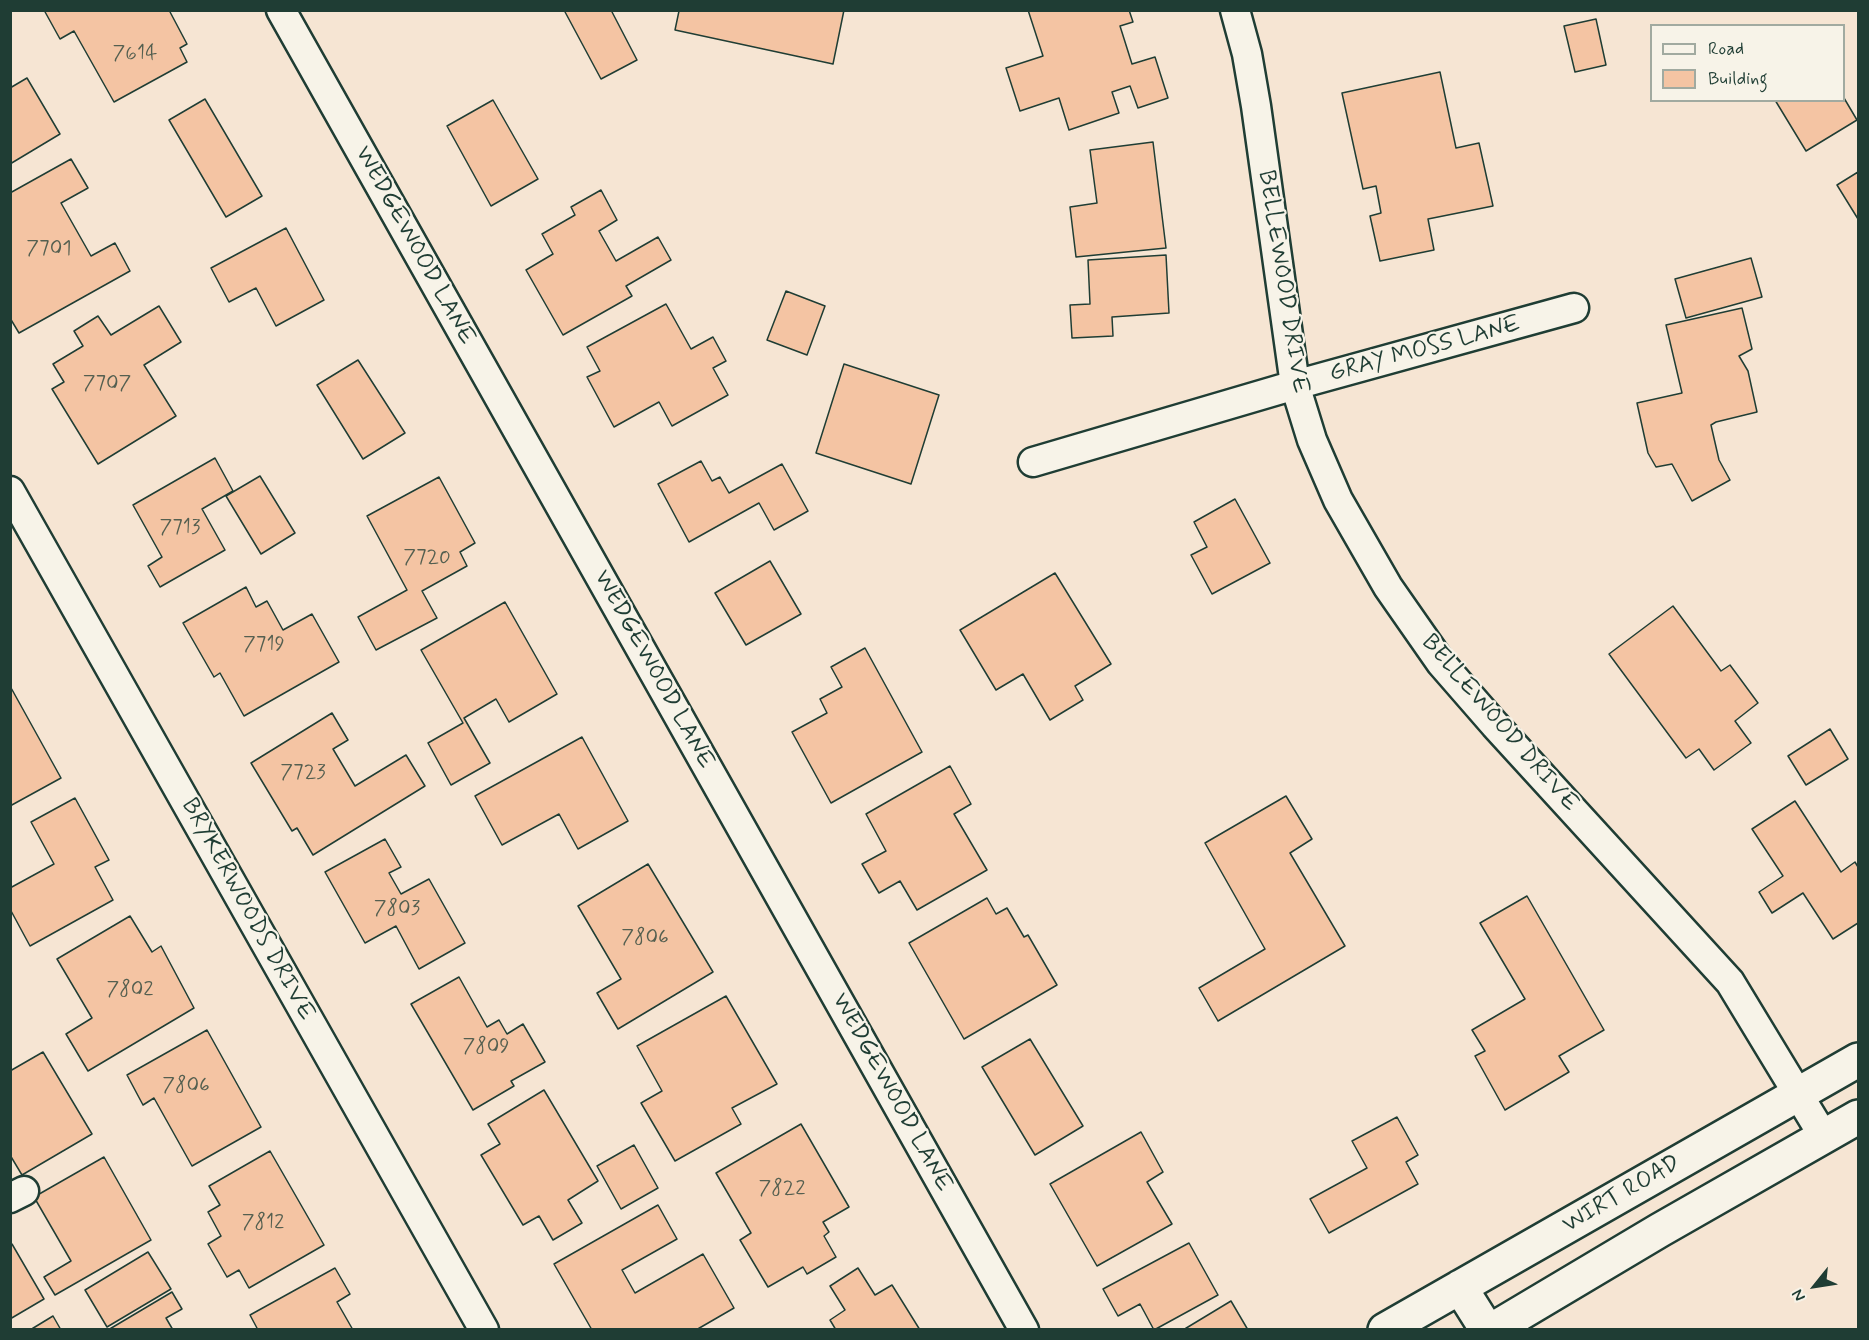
<!DOCTYPE html>
<style>
body{margin:0}
#map{position:relative;width:1869px;height:1340px;overflow:hidden;background:#f6e5d3;font-family:Mynerve,sans-serif}
canvas{display:block}
.frame{position:absolute;inset:0;border:12px solid #1f3d34;pointer-events:none}
.legend{position:absolute;left:1650px;top:24px;width:195px;height:78px;box-sizing:border-box;background:#f7f3e8;border:2px solid #a1aaa0;margin:0;padding:8px 10px;list-style:none;font-size:18px;color:#1f3d34}
.legend li{display:flex;align-items:center;gap:12px;height:30px}
.legend b{width:30px;border:2px solid #a1aaa0}
.north{position:absolute;left:1785px;top:1256px;width:60px;height:60px;-webkit-text-stroke:4px #f7f3e8;paint-order:stroke;rotate:240deg;font-size:16px;font-weight:700;line-height:24px;text-align:center;color:#1f3d34}
.north::after{content:'';display:block;margin:auto;width:21px;height:27px;background:#1f3d34;clip-path:polygon(50% 0,100% 100%,50% 72%,0 100%)}
</style>
<div id="map">
<canvas width="1869" height="1340"></canvas>
<div class="frame"></div>
<ul class="legend">
<li><b style="height:8px;background:#f7f3e8"></b>Road</li>
<li><b style="height:16px;background:#f4c4a3"></b>Building</li>
</ul>
<div class="north">N</div>
</div>
<script>
const ctx = document.querySelector('canvas').getContext('2d');
ctx.lineJoin = 'round';
function fill(path, color) { ctx.fillStyle = color; ctx.fill(path, 'evenodd'); }
const poly = rows => new Path2D(rows.map(r => 'M' + r).join(''));
function strokePath(path, color, width, dash) { ctx.strokeStyle = color; ctx.lineWidth = width; ctx.lineCap = dash ? 'butt' : 'round'; ctx.setLineDash(dash || []); ctx.stroke(path); }
function label(font, color, halo, rows, align = 'center') {
  ctx.font = font + ' Mynerve,sans-serif'; ctx.lineWidth = 4.5; ctx.setLineDash([]); ctx.textBaseline = 'middle'; ctx.strokeStyle = halo; ctx.fillStyle = color; for (const [text, x, y, turn = 0] of rows) {
    ctx.save(); ctx.translate(x, y); ctx.rotate((+turn || 0) * Math.PI / 180); ctx.textAlign = isNaN(turn) ? turn : align; if (halo) ctx.strokeText(text, 0, 0); ctx.fillText(text, 0, 0); ctx.restore();
  }
}
const building = poly([
 [44,10,169,10,187,44,180,48,187,62,114,102,74,31,60,39,44,10],
 [564,10,611,10,637,60,601,79,564,10],
 [676,10,844,10,833,64,675,30,679,11,676,10],
 [1028,10,1129,10,1133,22,1120,26,1132,64,1155,57,1168,98,1138,108,1130,86,1112,92,1119,113,1069,130,1059,98,1020,111,1006,68,1043,56,1028,10],
 [1596,19,1606,65,1575,72,1564,26,1596,19],
 [1440,72,1456,148,1479,143,1493,206,1428,219,1434,250,1380,261,1370,216,1381,213,1376,186,1363,189,1342,93,1440,72],
 [27,78,60,134,10,164,10,88,27,78],
 [1844,98,1857,120,1806,151,1775,100,1844,100,1844,98],
 [205,99,262,196,226,217,169,120,205,99],
 [493,100,538,179,491,206,447,126,493,100],
 [1153,142,1166,248,1076,257,1070,207,1097,203,1090,150,1153,142],
 [71,159,88,188,61,203,91,256,115,243,130,271,19,333,10,318,10,193,71,159],
 [1858,172,1858,219,1837,185,1858,172],
 [601,190,617,220,599,231,616,261,658,237,671,260,626,286,632,296,563,335,526,270,553,254,542,234,575,215,571,207,601,190],
 [286,228,324,300,276,326,256,288,229,302,211,268,286,228],
 [1166,255,1169,313,1112,317,1113,336,1072,338,1070,305,1090,304,1088,260,1166,255],
 [1751,258,1762,297,1686,318,1675,279,1751,258],
 [786,291,825,306,807,355,767,340,786,291],
 [666,304,691,349,713,337,726,361,713,368,728,395,672,426,659,402,614,427,587,377,600,371,587,347,666,304],
 [159,306,181,342,144,365,176,416,98,464,52,389,64,382,53,364,83,346,74,331,98,316,111,335,159,306],
 [1742,308,1752,349,1739,356,1748,371,1757,412,1716,422,1711,425,1719,460,1730,480,1692,501,1672,464,1656,467,1648,453,1637,403,1682,393,1666,325,1742,308],
 [358,360,405,433,363,459,317,385,358,360],
 [844,364,939,395,911,484,816,453,844,364],
 [215,458,233,491,202,509,225,550,160,587,148,566,162,557,133,505,215,458],
 [701,461,712,481,720,477,729,493,782,464,808,511,774,530,759,503,689,542,658,484,701,461],
 [260,476,295,533,261,554,226,496,260,476],
 [439,477,475,543,460,552,467,566,422,591,437,618,376,650,358,617,407,590,367,516,439,477],
 [1235,499,1270,563,1212,594,1191,555,1207,547,1194,522,1235,499],
 [770,561,801,614,746,645,715,593,770,561],
 [1055,573,1111,664,1075,686,1083,700,1050,720,1023,674,996,690,960,630,1055,573],
 [246,587,256,607,267,601,283,630,312,614,339,662,244,716,220,673,214,677,183,623,246,587],
 [505,602,557,694,509,722,496,699,464,718,490,763,451,785,428,743,463,723,421,650,505,602],
 [1673,606,1721,671,1730,665,1758,703,1735,721,1751,743,1714,770,1699,749,1686,758,1609,654,1673,606],
 [865,648,922,752,831,803,792,732,827,713,820,699,842,687,831,667,865,648],
 [10,686,61,778,10,806,10,686],
 [332,713,348,740,333,749,355,786,406,755,425,786,313,855,297,828,292,831,251,763,332,713],
 [1830,729,1848,759,1806,785,1788,756,1830,729],
 [582,737,628,821,578,849,559,814,502,845,475,796,582,737],
 [950,766,971,804,954,814,987,870,917,910,900,881,879,893,862,864,886,851,866,814,950,766],
 [1286,796,1312,839,1290,853,1345,946,1218,1021,1199,988,1265,949,1205,843,1286,796],
 [75,798,109,860,95,867,113,900,30,946,10,909,10,888,54,864,31,822,75,798],
 [1795,801,1841,872,1855,862,1858,867,1858,923,1833,939,1803,893,1772,913,1759,892,1783,876,1752,829,1795,801],
 [385,839,401,867,389,873,401,894,429,879,465,943,419,969,396,926,365,943,325,872,385,839],
 [648,864,713,972,618,1029,597,993,621,979,578,906,648,864],
 [1527,896,1604,1030,1559,1056,1569,1072,1505,1110,1475,1056,1485,1051,1472,1030,1525,999,1480,923,1527,896],
 [987,898,996,914,1007,908,1024,937,1028,935,1057,985,964,1039,909,943,987,898],
 [130,916,152,952,161,946,194,1008,88,1071,66,1034,92,1018,57,959,130,916],
 [459,977,487,1027,499,1020,507,1034,523,1024,545,1062,511,1081,514,1086,473,1110,411,1004,459,977],
 [726,996,777,1084,732,1108,741,1124,675,1161,641,1103,662,1091,637,1046,726,996],
 [207,1030,261,1127,192,1166,154,1098,143,1105,127,1075,207,1030],
 [1030,1039,1083,1126,1035,1155,982,1067,1030,1039],
 [43,1052,92,1134,22,1175,10,1155,10,1071,43,1052],
 [544,1090,598,1181,568,1200,582,1223,553,1240,539,1216,523,1225,481,1155,500,1144,488,1124,544,1090],
 [1397,1117,1418,1155,1406,1162,1418,1184,1329,1233,1310,1199,1367,1168,1352,1141,1397,1117],
 [801,1124,849,1207,823,1222,829,1232,824,1236,836,1257,807,1274,803,1267,768,1287,740,1240,751,1233,716,1173,801,1124],
 [1141,1132,1163,1172,1147,1182,1172,1224,1097,1266,1050,1184,1141,1132],
 [634,1145,658,1188,621,1209,597,1166,634,1145],
 [270,1151,324,1245,249,1288,239,1270,227,1277,208,1244,221,1236,208,1212,220,1205,209,1186,270,1151],
 [104,1157,151,1240,55,1295,44,1277,71,1261,34,1197,104,1157],
 [658,1205,677,1239,622,1270,635,1293,703,1254,734,1308,696,1330,592,1330,554,1264,658,1205],
 [1189,1243,1218,1295,1154,1330,1140,1304,1118,1316,1103,1289,1189,1243],
 [12,1244,44,1299,10,1319,10,1245,12,1244],
 [148,1252,171,1289,107,1327,85,1290,148,1252],
 [335,1268,350,1294,337,1302,353,1330,258,1330,250,1315,335,1268],
 [858,1268,875,1295,892,1285,920,1330,836,1330,830,1320,845,1310,830,1286,858,1268],
 [172,1292,182,1309,166,1318,173,1330,108,1330,172,1292],
 [1231,1301,1248,1330,1183,1330,1231,1301],
 [53,1316,61,1330,30,1330,53,1316]
]);
const minor = poly([
 [281,10,1024,1330],
 [1235,10,1247,54,1256,106,1295,385,1312,440,1338,500,1388,587,1441,663,1495,725,1730,982,1824,1137],
 [1033,462,1295,385,1574,308],
 [10,491,484,1330],
 [10,1198,24,1191]
]);
const secondary = poly([
 [1460,1287,1487,1330],
 [1385,1330,1858,1060],
 [1492,1330,1660,1230,1858,1117]
]);
const numberNames = [
 ["7614",135,55],
 ["7701",49,250],
 ["7707",107,385],
 ["7713",180,529],
 ["7720",427,559],
 ["7719",264,646],
 ["7723",303,774],
 ["7803",397,910],
 ["7806",645,939],
 ["7802",130,991],
 ["7809",486,1048],
 ["7806",186,1087],
 ["7822",782,1190],
 ["7812",263,1224]
];
const streetNames = [
 ["WEDGEWOOD LANE",414,246,61],
 ["BELLEWOOD DRIVE",1282,282,81],
 ["GRAY MOSS LANE",1425,350,-15],
 ["WEDGEWOOD LANE",653,670,61],
 ["BELLEWOOD DRIVE",1499,724,49],
 ["BRYKERWOODS DRIVE",247,910,61],
 ["WEDGEWOOD LANE",891,1093,61],
 ["WIRT ROAD",1622,1195,-30]
];
fill(building, '#f4c4a3');
strokePath(building, '#1f3d34', 1.5);
strokePath(minor, '#1f3d34', 33);
strokePath(secondary, '#1f3d34', 38);
strokePath(minor, '#f7f3e8', 28);
strokePath(secondary, '#f7f3e8', 33);
label('21px', '#545f50', null, numberNames);
label('24px', '#1f3d34', '#f7f3e8', streetNames);
</script>
